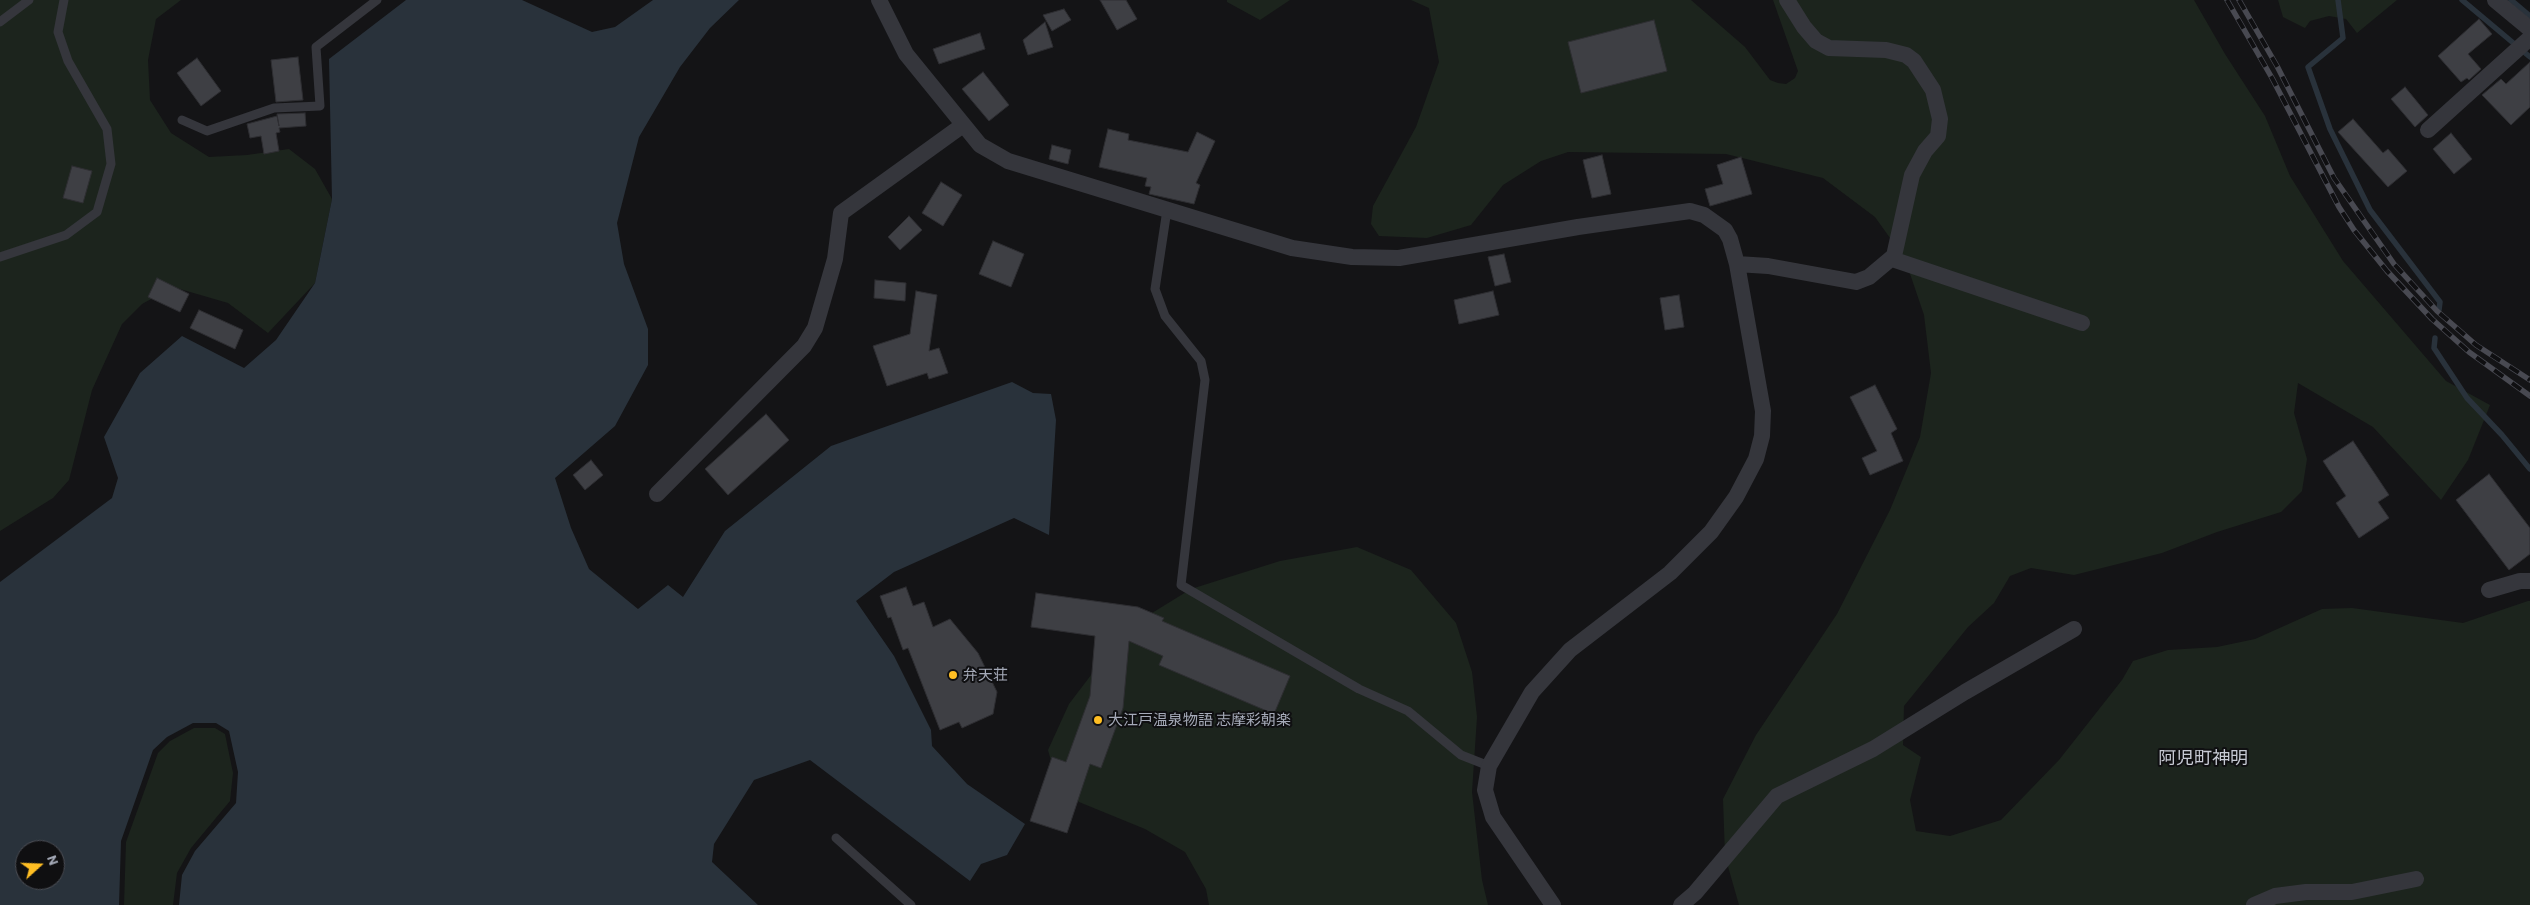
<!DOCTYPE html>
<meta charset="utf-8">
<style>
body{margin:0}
#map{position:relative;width:2530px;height:905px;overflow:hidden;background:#141416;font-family:Barlow,sans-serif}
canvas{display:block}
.north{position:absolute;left:15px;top:840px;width:50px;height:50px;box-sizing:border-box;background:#0f0f11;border:1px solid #4b4d54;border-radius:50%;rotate:70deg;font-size:14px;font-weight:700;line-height:20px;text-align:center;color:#a5aab8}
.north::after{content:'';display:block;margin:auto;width:18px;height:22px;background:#ffbe23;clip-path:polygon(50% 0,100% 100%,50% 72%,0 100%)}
</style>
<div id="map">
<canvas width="2530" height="905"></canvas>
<div class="north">N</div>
</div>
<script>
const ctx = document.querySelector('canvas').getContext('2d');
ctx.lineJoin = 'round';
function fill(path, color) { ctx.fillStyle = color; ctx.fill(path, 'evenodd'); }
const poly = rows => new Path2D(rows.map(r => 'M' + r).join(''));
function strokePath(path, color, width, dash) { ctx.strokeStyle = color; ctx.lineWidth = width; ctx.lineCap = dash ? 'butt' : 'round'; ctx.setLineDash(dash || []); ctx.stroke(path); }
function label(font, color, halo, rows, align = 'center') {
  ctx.font = font + ' Barlow,"Noto Sans JP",sans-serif'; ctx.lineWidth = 4; ctx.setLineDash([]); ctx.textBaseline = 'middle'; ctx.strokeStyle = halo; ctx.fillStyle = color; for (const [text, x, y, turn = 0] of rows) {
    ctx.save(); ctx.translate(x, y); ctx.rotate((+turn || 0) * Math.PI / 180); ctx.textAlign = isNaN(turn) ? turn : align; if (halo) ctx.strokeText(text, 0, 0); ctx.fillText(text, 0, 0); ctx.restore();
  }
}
const green = poly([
 [0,0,181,0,156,19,148,60,150,100,171,133,209,157,247,155,289,149,315,169,332,199,315,283,268,333,228,303,173,287,142,304,122,324,92,390,69,480,53,498,0,531],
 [1227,0,1290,0,1260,20,1227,2],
 [1411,0,1691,0,1745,47,1770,80,1778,83,1786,84,1795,78,1798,71,1773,0,2194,0,2225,54,2265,116,2290,176,2343,261,2446,381,2490,405,2468,460,2441,500,2373,427,2298,383,2294,413,2307,459,2302,491,2281,512,2217,532,2162,553,2074,575,2031,568,2010,576,1994,603,1968,627,1904,706,1903,745,1921,757,1910,800,1916,831,1950,836,2001,820,2059,760,2122,680,2133,661,2168,650,2217,647,2255,639,2322,609,2352,608,2463,623,2528,601,2530,601,2530,905,1739,905,1725,856,1723,799,1756,735,1837,614,1890,510,1920,437,1931,373,1924,315,1905,259,1875,217,1823,178,1726,154,1568,152,1541,161,1503,185,1471,225,1427,238,1379,236,1371,224,1373,206,1416,127,1439,62,1429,8],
 [2278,0,2397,0,2357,33,2346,19,2329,16,2310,21,2305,28,2283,17],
 [1357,547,1411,570,1456,623,1472,672,1477,717,1472,792,1482,880,1488,905,1209,905,1206,889,1185,852,1145,829,1079,802,1056,779,1048,750,1069,704,1126,629,1191,589,1280,561],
 [194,728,215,728,225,734,233,773,230,801,191,848,177,873,173,905,124,905,126,842,158,753,170,741]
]);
const water = poly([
 [406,0,522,0,592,32,615,27,653,0,739,0,710,28,680,67,639,137,617,223,624,264,648,329,648,365,615,426,555,478,571,528,589,569,638,609,668,585,683,597,725,531,831,446,1012,382,1033,393,1051,394,1056,420,1049,535,1014,518,894,572,856,601,894,656,931,730,932,746,967,784,1025,824,1007,855,981,864,970,881,810,760,754,780,714,844,712,862,758,905,179,905,182,875,195,851,236,803,238,772,229,731,216,723,193,723,167,737,153,750,121,841,119,905,0,905,0,582,112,498,118,478,104,437,140,373,182,336,244,368,276,340,315,283,332,199,329,59],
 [25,850,55,850,55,880,25,880]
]);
const stream = poly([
 [2338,0,2343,38,2308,67,2330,129,2370,210,2440,302,2439,310],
 [2462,0,2530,57],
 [2511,0,2530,16],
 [2435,338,2434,348,2467,398,2502,435,2530,469]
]);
const building = poly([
 [1100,0,1126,0,1137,19,1117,30,1100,0],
 [1064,9,1071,20,1052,31,1043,15,1064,9],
 [2479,19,2492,34,2468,54,2481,69,2469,80,2467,78,2461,82,2438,56,2479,19],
 [1654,20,1667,71,1581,93,1568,42,1654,20],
 [1045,22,1053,47,1028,55,1023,40,1045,22],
 [980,33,985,49,939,64,933,49,980,33],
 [298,57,303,100,276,102,271,60,298,57],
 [197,58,221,91,201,106,177,73,197,58],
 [2530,62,2530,107,2511,125,2482,95,2501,79,2506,84,2530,62],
 [983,72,1009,105,989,121,962,89,983,72],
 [2405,87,2428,115,2415,127,2391,99,2405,87],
 [305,113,306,126,279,128,280,132,276,133,279,151,264,154,261,136,250,138,247,124,277,116,279,126,277,114,305,113],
 [2353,119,2383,153,2388,149,2407,171,2388,187,2338,132,2353,119],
 [1108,129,1129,134,1128,140,1188,152,1197,132,1215,141,1196,183,1200,185,1194,204,1149,194,1151,187,1145,186,1147,178,1099,167,1108,129],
 [2451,133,2472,159,2454,174,2433,149,2451,133],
 [1052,145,1071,150,1068,164,1049,159,1052,145],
 [1602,155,1611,194,1592,198,1583,160,1602,155],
 [1741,157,1752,194,1710,206,1705,189,1723,184,1717,165,1741,157],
 [72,166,92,171,83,203,63,198,72,166],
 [941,182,962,195,943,226,922,213,941,182],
 [909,216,922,230,900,250,888,237,909,216],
 [993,241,1024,254,1011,287,979,274,993,241],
 [1504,254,1511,282,1495,286,1488,257,1504,254],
 [157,278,189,294,180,312,148,297,157,278],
 [875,280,906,283,905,301,874,298,875,280],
 [916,291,937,295,929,351,939,348,948,373,929,379,927,373,887,386,873,346,910,334,916,291],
 [1493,291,1499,315,1459,324,1454,300,1493,291],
 [1679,295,1684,327,1665,330,1660,298,1679,295],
 [199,310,243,330,235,349,190,328,199,310],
 [1875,385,1897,429,1891,433,1903,461,1870,475,1862,458,1877,451,1850,397,1875,385],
 [766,414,789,440,728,495,705,469,766,414],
 [2353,441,2389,495,2378,502,2389,518,2359,538,2336,503,2346,496,2323,461,2353,441],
 [591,460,603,475,585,490,573,475,591,460],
 [2489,474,2530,528,2530,554,2509,570,2456,500,2489,474],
 [906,587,913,606,924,602,933,627,950,619,978,653,997,692,993,714,962,728,959,722,940,730,908,648,903,650,891,617,888,618,880,596,906,587],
 [1036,593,1138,607,1164,618,1162,621,1290,676,1274,714,1159,665,1163,656,1129,641,1123,708,1101,768,1090,764,1067,833,1030,821,1052,757,1066,762,1090,696,1095,636,1031,627,1036,593]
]);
const lane = poly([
 [0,22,29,0],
 [182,120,207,131,274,108,320,106,316,47,377,0],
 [1167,210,1155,289,1165,316,1201,361,1205,380,1181,585,1359,689,1408,711,1461,755,1489,766],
 [0,257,66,235,97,212,111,164,107,129,68,61,58,32,64,0],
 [836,838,911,905]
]);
const street = poly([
 [879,0,906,54,980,145,1008,161,1292,248,1352,257,1399,258,1578,227,1690,211,1704,215,1725,230,1730,239,1737,264,1763,411,1762,436,1756,459,1736,497,1711,532,1670,573,1570,650,1532,692,1489,766,1485,790,1493,817,1553,905],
 [2495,0,2530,29],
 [2428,130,2530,38],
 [1892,259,2082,323],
 [1737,264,1768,266,1856,282,1869,277,1894,256,1912,175,1925,151,1938,136,1940,119,1933,90,1914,61,1906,55,1886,50,1829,48,1816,41,1804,27,1787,0],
 [657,494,804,346,815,328,835,259,841,213,963,125],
 [2489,590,2520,581,2530,581],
 [1681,905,1695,893,1777,796,1873,749,1965,692,2074,629],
 [2254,905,2275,896,2306,892,2352,892,2416,879]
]);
const rail = poly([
 [2227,0,2272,78,2339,207,2354,230,2387,271,2432,319,2469,352,2530,396],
 [2239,0,2277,66,2334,178,2394,264,2437,311,2476,345,2530,380]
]);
const markers = [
 [953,675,5,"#ffbe23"],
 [1098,720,5,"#ffbe23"]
];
const poiNames = [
 ["弁天荘",963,675],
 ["大江戸温泉物語 志摩彩朝楽",1108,720]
];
const quarterNames = [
 ["阿児町神明",2203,758]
];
fill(green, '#1c241d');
fill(water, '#29323b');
strokePath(stream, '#29323b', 5.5);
fill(building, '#3e3f44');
strokePath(building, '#2e2e32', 1);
strokePath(lane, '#35363c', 9);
strokePath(street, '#35363c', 16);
strokePath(rail, '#484951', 5.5);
strokePath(rail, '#0f0f11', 4, [11]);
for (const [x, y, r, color] of markers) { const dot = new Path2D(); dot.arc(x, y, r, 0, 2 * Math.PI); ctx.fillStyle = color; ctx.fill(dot); strokePath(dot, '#0f0f11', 2); }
label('15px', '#a5aab8', '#0f0f11', poiNames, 'left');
label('18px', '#c6c9d3', '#0f0f11', quarterNames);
</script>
